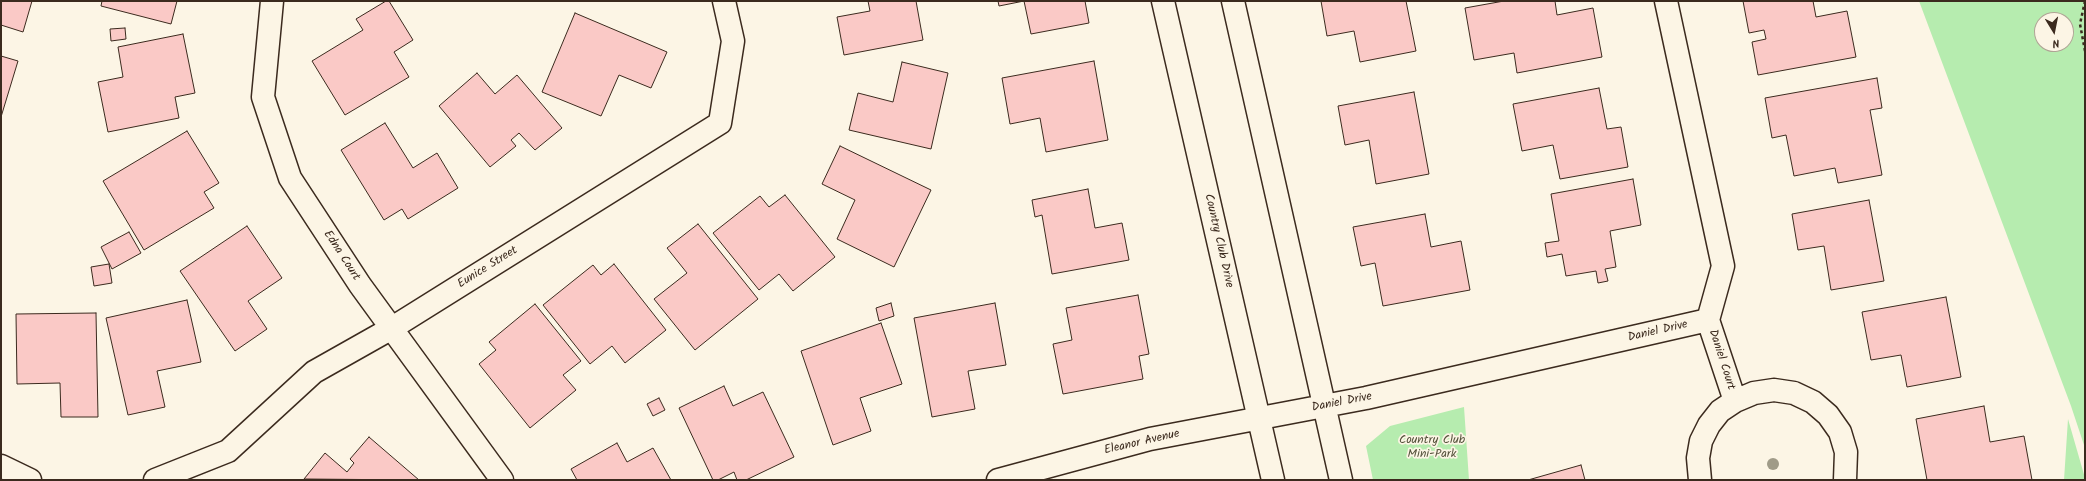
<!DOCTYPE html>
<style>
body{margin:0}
#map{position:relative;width:2086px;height:481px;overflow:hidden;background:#fcf5e5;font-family:Kalam,sans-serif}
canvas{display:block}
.frame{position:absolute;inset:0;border:2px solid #3b2a1e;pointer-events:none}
.north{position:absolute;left:2034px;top:12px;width:40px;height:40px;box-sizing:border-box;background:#fcf5e5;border:1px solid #afa495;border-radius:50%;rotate:170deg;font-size:11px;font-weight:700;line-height:16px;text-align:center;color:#3b2a1e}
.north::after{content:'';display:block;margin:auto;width:14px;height:18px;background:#3b2a1e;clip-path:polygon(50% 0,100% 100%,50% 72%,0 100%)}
</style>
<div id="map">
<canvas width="2086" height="481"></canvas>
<div class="frame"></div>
<div class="north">N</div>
</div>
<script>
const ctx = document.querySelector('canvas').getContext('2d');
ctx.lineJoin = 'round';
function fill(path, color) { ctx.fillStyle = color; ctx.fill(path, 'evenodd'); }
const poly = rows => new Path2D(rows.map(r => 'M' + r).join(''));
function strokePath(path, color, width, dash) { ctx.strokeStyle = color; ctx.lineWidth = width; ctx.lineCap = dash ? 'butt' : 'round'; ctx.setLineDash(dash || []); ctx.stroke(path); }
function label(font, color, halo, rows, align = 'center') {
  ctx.font = font + ' Kalam,sans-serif'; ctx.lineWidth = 3.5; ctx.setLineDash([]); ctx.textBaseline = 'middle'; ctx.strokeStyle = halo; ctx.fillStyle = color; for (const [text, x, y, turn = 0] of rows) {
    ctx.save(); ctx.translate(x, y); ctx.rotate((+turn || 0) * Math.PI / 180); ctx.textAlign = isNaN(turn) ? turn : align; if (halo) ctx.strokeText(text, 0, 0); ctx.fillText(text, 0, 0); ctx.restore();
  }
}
const green = poly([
 [1919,1,2085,1,2085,448,2071,406],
 [2042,20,2066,20,2066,44,2042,44],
 [1464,407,1469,480,1373,480,1366,446,1390,426],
 [2068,419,2085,478,2085,480,2064,480]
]);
const building = poly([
 [1,1,32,1,23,32,1,25,1,1],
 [102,1,177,1,171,24,101,6,102,1],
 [386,1,389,1,413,40,394,52,409,77,345,115,312,61,363,30,356,19,386,1],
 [868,1,916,1,923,40,844,55,837,17,870,11,868,1],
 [998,1,1085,1,1089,23,1031,34,1024,1,999,6,998,1],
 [1321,1,1406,1,1416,51,1360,62,1354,31,1327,36,1321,1],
 [1504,1,1555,1,1557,15,1593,8,1602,57,1517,73,1514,53,1474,60,1465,8,1504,1],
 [1743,1,1813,1,1816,17,1847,11,1856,57,1758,75,1752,42,1766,39,1764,30,1749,33,1743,1],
 [575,13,667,52,651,88,619,75,601,116,542,92,575,13],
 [125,28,126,39,111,41,110,29,125,28],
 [183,34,195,93,175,97,179,118,108,132,98,82,123,77,118,47,183,34],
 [1,56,18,61,1,117,1,56],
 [1094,61,1108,140,1046,152,1040,118,1010,124,1002,78,1094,61],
 [902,62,948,73,931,149,849,130,858,93,893,102,902,62],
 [477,73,495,94,517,75,562,128,535,150,519,133,511,140,516,146,490,167,439,106,477,73],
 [1877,78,1882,108,1870,110,1882,175,1838,183,1835,168,1794,176,1786,135,1772,138,1765,98,1877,78],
 [1599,88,1607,129,1621,127,1628,167,1560,179,1553,145,1522,151,1513,104,1599,88],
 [1414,92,1429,174,1376,184,1369,140,1345,145,1338,106,1414,92],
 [385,123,413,168,437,153,458,188,408,219,402,209,384,220,341,150,385,123],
 [187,131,219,183,204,192,214,208,144,250,103,181,187,131],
 [840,146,931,190,894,267,837,239,855,200,822,184,840,146],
 [1633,179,1641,225,1610,231,1616,267,1605,269,1608,281,1598,283,1596,271,1566,276,1562,254,1547,257,1545,243,1559,241,1551,194,1633,179],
 [1088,189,1095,228,1122,223,1129,260,1052,274,1042,215,1035,217,1032,200,1088,189],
 [785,195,835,257,793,291,779,274,759,290,713,233,760,196,769,207,785,195],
 [1869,200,1884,281,1831,290,1824,246,1798,250,1792,214,1869,200],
 [1425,214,1431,247,1461,241,1470,290,1383,306,1375,263,1361,266,1353,227,1425,214],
 [698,224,758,299,695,350,654,299,687,273,667,248,698,224],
 [247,226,282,278,248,301,267,329,235,351,180,271,247,226],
 [129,232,141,253,112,269,101,247,129,232],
 [109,264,112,283,94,286,91,267,109,264],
 [614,264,666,330,625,363,612,346,590,364,543,305,593,265,601,275,614,264],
 [1138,295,1149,354,1139,356,1143,379,1063,394,1053,344,1072,340,1066,308,1138,295],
 [1946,297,1961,377,1907,387,1901,355,1871,360,1862,312,1946,297],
 [187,300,201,362,157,371,165,407,128,415,106,318,187,300],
 [891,303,894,316,879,321,876,308,891,303],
 [995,303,1006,365,968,371,975,409,932,417,914,318,995,303],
 [535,304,581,361,563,375,576,390,530,428,479,364,496,350,489,342,535,304],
 [96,313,98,417,61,417,60,383,17,384,16,314,96,313],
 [881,323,902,384,860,398,871,431,833,445,801,351,881,323],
 [724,386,733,406,763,392,794,457,746,480,737,480,734,472,718,480,713,480,679,408,724,386],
 [659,398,665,410,653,416,647,404,659,398],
 [1984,406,1990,442,2024,436,2032,480,1927,480,1916,419,1984,406],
 [369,437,419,480,304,479,325,453,347,472,354,463,350,459,369,437],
 [617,443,627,462,653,448,671,480,577,480,571,469,617,443],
 [1581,465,1585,480,1528,480,1581,465]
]);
const path = poly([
 [2085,1,2080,24,2085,51]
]);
const minor = poly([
 [272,1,263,97,290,178,360,285,502,480],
 [1163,1,1273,480],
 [1233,1,1341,480],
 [1666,1,1723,266,1708,320],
 [1708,320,1735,401],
 [1,466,30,480],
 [155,480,228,451,314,372,392,328,720,123,733,41,724,1],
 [998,480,1150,439,1366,398,1708,320],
 [1700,480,1698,458,1701,441,1709,425,1720,411,1735,401,1754,393,1774,390,1794,393,1813,402,1828,415,1840,432,1846,452,1845,480]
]);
const trees = [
 [1773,464]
];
const streetNames = [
 ["Country Club Drive",1218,241,77],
 ["Edna Court",341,256,57],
 ["Eunice Street",488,268,-32],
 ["Daniel Drive",1658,332,-13],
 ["Daniel Court",1721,360,72],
 ["Daniel Drive",1342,403,-11],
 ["Eleanor Avenue",1142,443,-13]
];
const parkNames = [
 ["Country Club",1432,441],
 ["Mini-Park",1432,455]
];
fill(green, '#b6ecaf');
fill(building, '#fac9c6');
strokePath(building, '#3b2a1e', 1);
strokePath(minor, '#3b2a1e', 25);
strokePath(path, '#3b2a1e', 2.5, [3, 3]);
strokePath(minor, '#fcf5e5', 22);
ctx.fillStyle = '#a09b88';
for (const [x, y] of trees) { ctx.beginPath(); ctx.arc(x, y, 6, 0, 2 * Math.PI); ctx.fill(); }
label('12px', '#3b2a1e', '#fcf5e5', streetNames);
label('12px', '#54513b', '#fcf5e5', parkNames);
</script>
